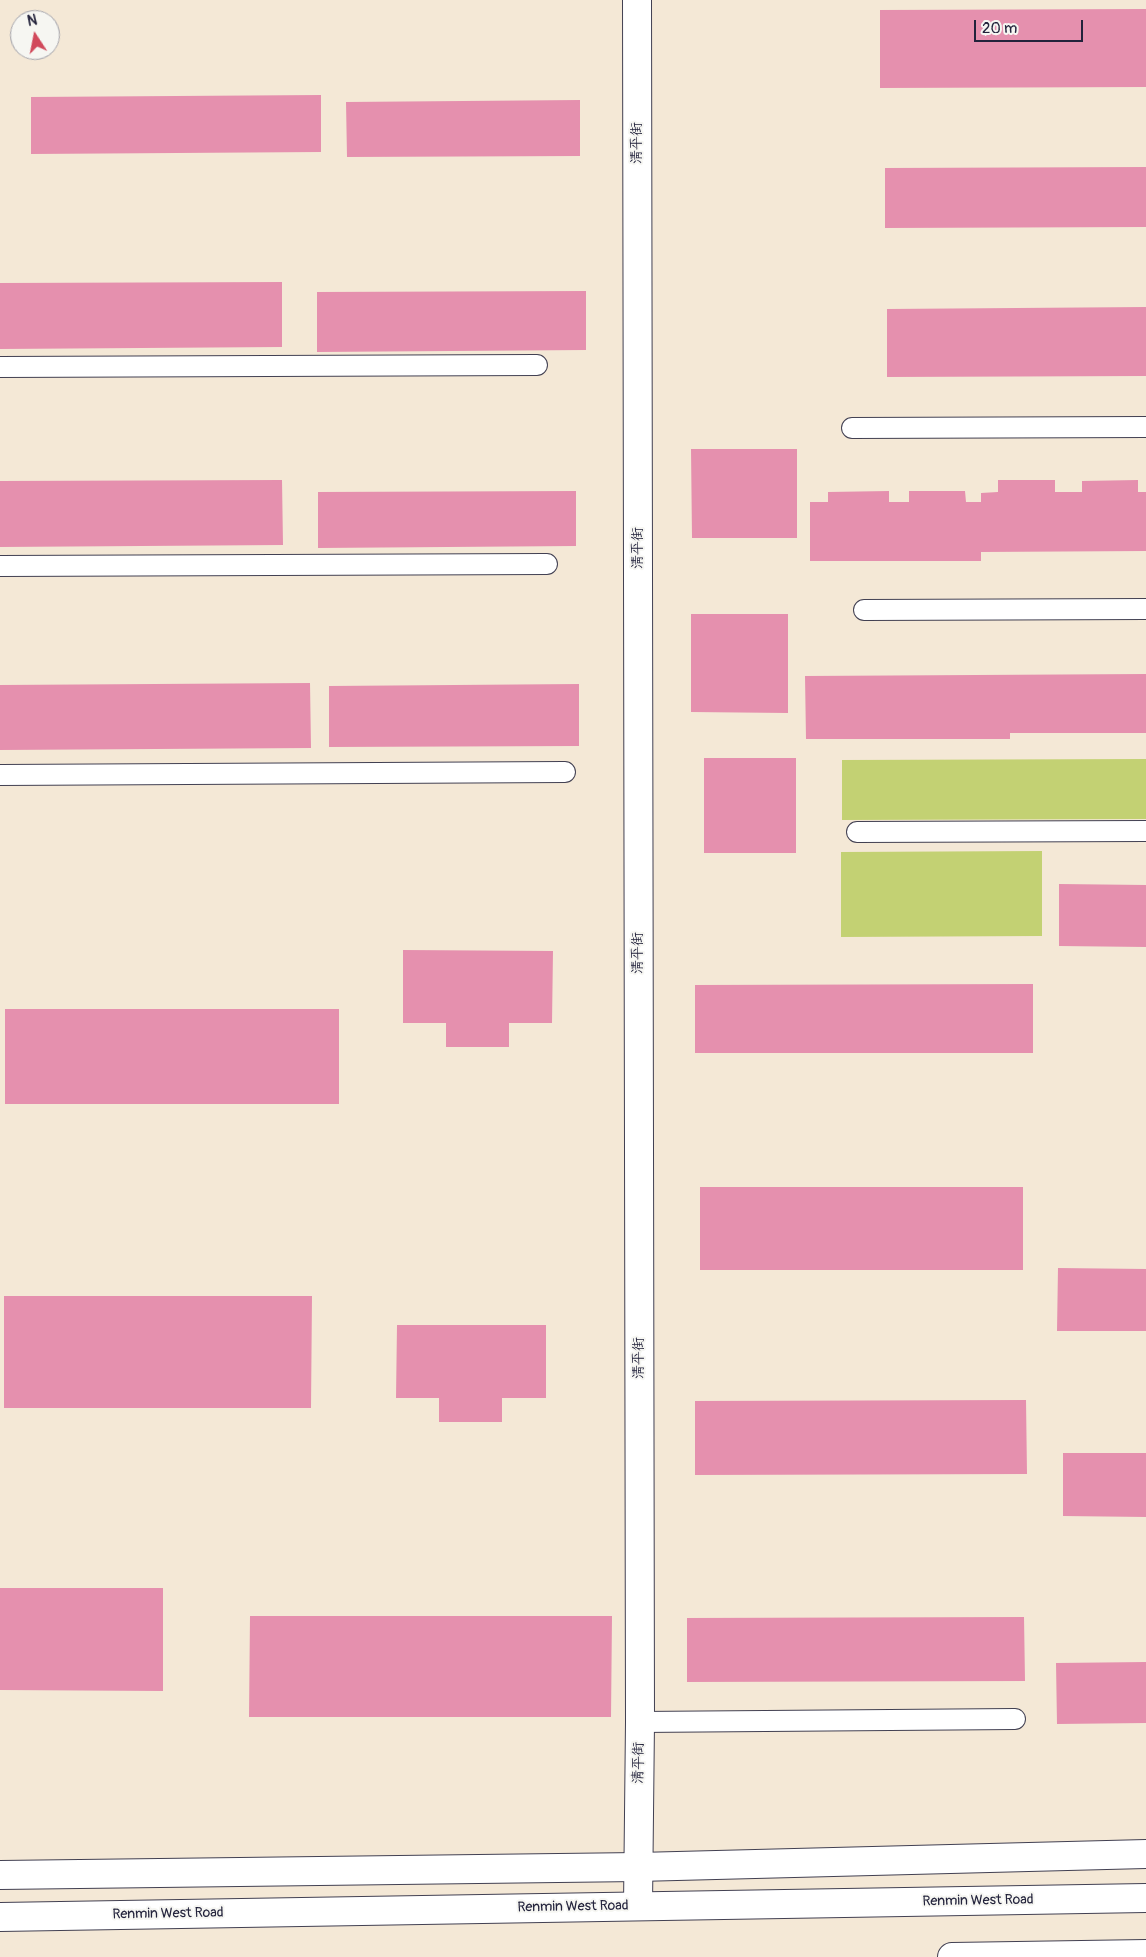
<!DOCTYPE html>
<meta charset="utf-8">
<style>
body{margin:0}
#map{position:relative;width:1146px;height:1957px;overflow:hidden;background:#f4e8d6;font-family:Pangolin,sans-serif}
canvas{display:block}
.north{position:absolute;left:10px;top:10px;width:50px;height:50px;box-sizing:border-box;background:#f6f6f2;border:1px solid #a1a1a9;border-radius:50%;rotate:349deg;font-size:14px;font-weight:700;line-height:20px;text-align:center;color:#22223b}
.north::after{content:'';display:block;margin:auto;width:18px;height:22px;background:#d1495b;clip-path:polygon(50% 0,100% 100%,50% 72%,0 100%)}
.scale{position:absolute;left:974px;top:20px;width:109px;height:22px;box-sizing:border-box;border:2px solid #22223b;border-top:0;padding-left:6px;font-size:15px;line-height:18px;white-space:nowrap;color:#22223b;-webkit-text-stroke:4px #f6f6f2;paint-order:stroke}
</style>
<div id="map">
<canvas width="1146" height="1957"></canvas>
<div class="north">N</div>
<div class="scale">20 m</div>
</div>
<script>
const ctx = document.querySelector('canvas').getContext('2d');
ctx.lineJoin = 'round';
function fill(path, color) { ctx.fillStyle = color; ctx.fill(path, 'evenodd'); }
const poly = rows => new Path2D(rows.map(r => 'M' + r).join(''));
function strokePath(path, color, width, dash) { ctx.strokeStyle = color; ctx.lineWidth = width; ctx.lineCap = dash ? 'butt' : 'round'; ctx.setLineDash(dash || []); ctx.stroke(path); }
function label(font, color, halo, rows, align = 'center') {
  ctx.font = font + ' Pangolin,"LXGW WenKai TC",sans-serif'; ctx.lineWidth = 4; ctx.setLineDash([]); ctx.textBaseline = 'middle'; ctx.strokeStyle = halo; ctx.fillStyle = color; for (const [text, x, y, turn = 0] of rows) {
    ctx.save(); ctx.translate(x, y); ctx.rotate((+turn || 0) * Math.PI / 180); ctx.textAlign = isNaN(turn) ? turn : align; if (halo) ctx.strokeText(text, 0, 0); ctx.fillText(text, 0, 0); ctx.restore();
  }
}
const green = poly([
 [1146,759,1146,819,842,820,842,760],
 [1042,851,1042,936,841,937,841,852]
]);
const building = poly([
 [1146,9,1146,87,880,88,880,10],
 [321,95,321,152,31,154,31,97],
 [580,100,580,156,347,157,346,102],
 [1146,167,1146,227,885,228,885,168],
 [282,282,282,347,0,349,0,283],
 [586,291,586,350,317,352,317,292],
 [1146,307,1146,376,887,377,887,309],
 [691,449,797,449,797,538,692,538],
 [282,480,283,545,0,547,0,481],
 [998,480,1055,480,1055,492,1082,492,1082,481,1138,480,1138,492,1146,492,1146,551,981,552,981,561,810,561,810,502,828,502,828,492,889,491,889,502,909,502,909,491,965,491,966,502,981,502,981,493,998,492],
 [576,491,576,546,318,548,318,492],
 [691,614,788,614,788,713,691,712],
 [1146,674,1146,733,1010,733,1010,739,806,739,805,676],
 [310,683,311,748,0,750,0,685],
 [579,684,579,746,329,747,329,686],
 [704,758,796,758,796,853,704,853],
 [1059,884,1146,885,1146,947,1059,946],
 [403,950,553,951,552,1023,509,1023,509,1047,446,1047,446,1023,403,1023],
 [1033,984,1033,1053,695,1053,695,985],
 [5,1009,339,1009,339,1104,5,1104],
 [700,1187,1023,1187,1023,1270,700,1270],
 [1058,1268,1146,1269,1146,1331,1057,1331],
 [4,1296,312,1296,311,1408,4,1408],
 [397,1325,546,1325,546,1398,502,1398,502,1422,439,1422,439,1398,396,1398],
 [1026,1400,1027,1474,695,1475,695,1401],
 [1063,1453,1146,1453,1146,1517,1063,1516],
 [0,1588,163,1588,163,1691,0,1690],
 [250,1616,612,1616,611,1717,249,1717],
 [1024,1617,1025,1681,687,1682,687,1618],
 [1146,1662,1146,1723,1057,1724,1056,1663]
]);
const lane = poly([
 [0,367,537,365],
 [852,428,1146,427],
 [0,566,547,564],
 [864,610,1146,609],
 [0,775,565,772],
 [857,832,1146,831],
 [640,1722,1015,1719]
]);
const street = poly([
 [0,1875,638,1867,1146,1854]
]);
const secondary = poly([
 [637,0,640,1722,638,1906]
]);
const primary = poly([
 [0,1917,1146,1898],
 [952,1957,1146,1954]
]);
const streetNames = [
 ["清平街",637,143,-90],
 ["清平街",638,548,-90],
 ["清平街",638,953,-90],
 ["清平街",639,1358,-90],
 ["清平街",639,1763,-89],
 ["Renmin West Road",978,1901,-1],
 ["Renmin West Road",573,1907,-1],
 ["Renmin West Road",168,1914,-1]
];
fill(green, '#c3d173');
fill(building, '#e590ae');
strokePath(lane, '#424052', 22);
strokePath(street, '#424052', 30);
strokePath(secondary, '#424052', 30);
strokePath(primary, '#424052', 30);
strokePath(lane, '#fff', 20);
strokePath(street, '#fff', 28);
strokePath(secondary, '#fff', 28);
strokePath(primary, '#fff', 28);
label('14px', '#22223b', '#f6f6f2', streetNames);
</script>
